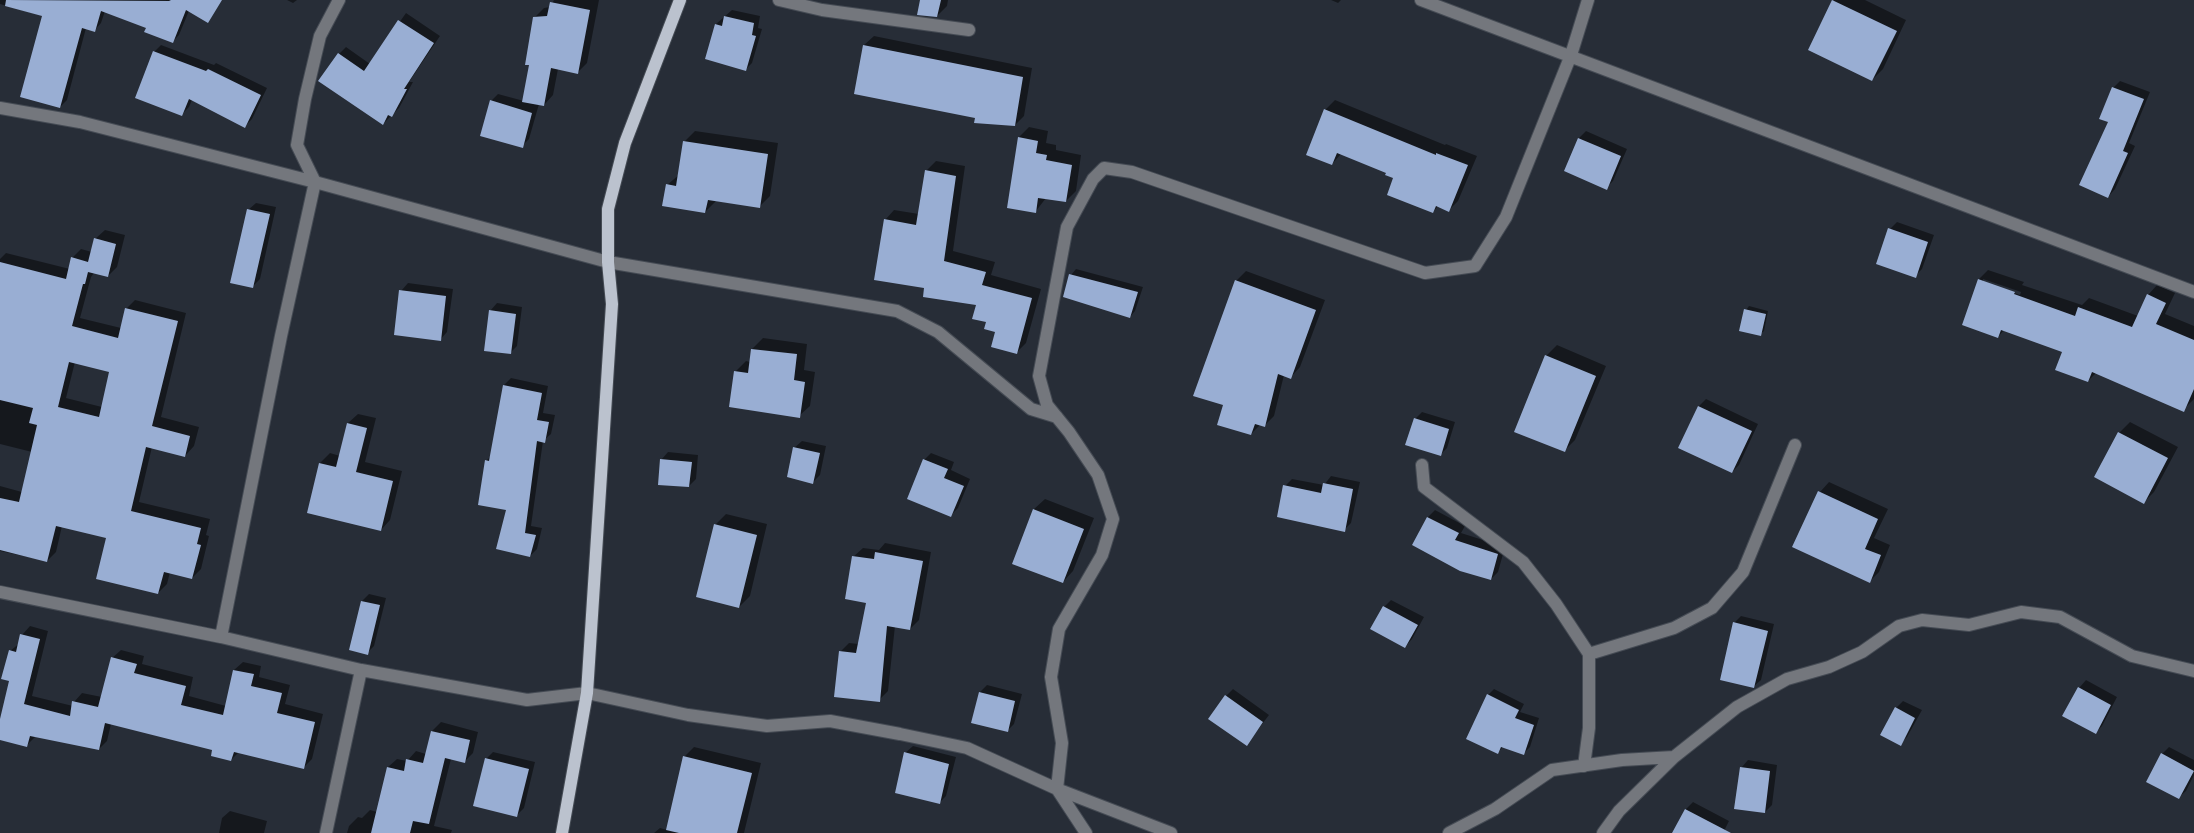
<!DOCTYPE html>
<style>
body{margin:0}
canvas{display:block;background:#272d37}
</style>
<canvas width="2194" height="833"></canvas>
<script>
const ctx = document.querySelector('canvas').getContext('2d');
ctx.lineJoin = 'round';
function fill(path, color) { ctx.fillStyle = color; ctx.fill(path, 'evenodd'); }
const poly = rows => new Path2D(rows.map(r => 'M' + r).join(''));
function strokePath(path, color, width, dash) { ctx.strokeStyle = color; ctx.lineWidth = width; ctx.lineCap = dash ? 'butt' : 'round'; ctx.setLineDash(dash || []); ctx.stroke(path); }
const shadow = poly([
 [0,0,191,0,193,1,179,35,172,42,148,27,105,11,101,23,95,30,86,28,67,100,60,107,43,16,0,4],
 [287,0,297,0,293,3],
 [554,0,599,0,587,63,577,73,558,69,553,95,544,105,539,104,529,139,522,146,491,101,498,94,524,101,531,64,534,18,544,8,550,7],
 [921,0,948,0,947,6,937,16],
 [1331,0,1341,0,1338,3],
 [1865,0,1906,20,1883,69,1872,80,1810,50,1834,0],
 [732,10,760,16,758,28,762,29,752,63,745,70,706,58,716,24],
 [406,13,440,36,409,82,413,82,399,108,383,124,339,54,346,47,370,64],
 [874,36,1032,68,1024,116,1015,125,864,45],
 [161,45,214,65,216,63,267,88,252,119,245,126,192,100,189,107,182,114,154,52],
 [2120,81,2150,92,2129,143,2135,146,2115,189,2108,197,2113,88],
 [1335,100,1445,145,1446,144,1477,156,1458,201,1449,210,1438,206,1433,212,1388,172,1341,154,1332,164,1325,110],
 [1029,127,1048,131,1046,143,1056,145,1056,150,1081,155,1076,191,1066,201,1046,198,1036,211,1019,137],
 [695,131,778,143,770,196,759,207,716,201,705,212,667,185,680,174,685,141],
 [1586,131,1627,149,1613,181,1606,188,1579,138],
 [936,161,965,166,953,251,995,262,991,275,1041,289,1026,343,1017,352,987,321,978,304,925,287,885,220,894,210,919,214,926,171],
 [256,203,276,207,260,279,253,286,248,210],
 [1897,222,1934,235,1922,269,1915,276,1890,229],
 [105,230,125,235,117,267,108,276,94,273,91,277,80,318,121,328,126,309,135,300,186,313,161,417,199,427,194,446,185,456,152,447,139,502,210,519,206,535,209,536,201,569,192,578,170,572,167,584,158,593,107,537,62,526,56,552,47,561,0,551,0,486,22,492,32,452,0,444,0,259,6,253,70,269,72,258,81,249,92,252,95,239],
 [75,362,111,372,102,407,66,398],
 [1076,269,1143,287,1135,311,1130,317,1071,275],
 [1988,270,2024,282,2022,285,2082,305,2089,298,2138,316,2148,295,2157,285,2175,293,2165,314,2194,326,2194,399,2185,408,2096,373,2088,381,2064,351,2004,330,1998,337,1963,324,1979,279],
 [1983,279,2021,292,2020,295,1983,282],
 [1246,271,1325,300,1300,367,1291,377,1284,375,1274,416,1264,426,1260,425,1251,434,1225,404,1236,281],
 [408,283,453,289,447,332,440,340,401,291],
 [497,303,522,307,517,346,510,353,490,311],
 [1749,306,1768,311,1764,331,1760,334,1746,310],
 [763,338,807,344,804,370,815,372,810,406,799,416,735,372,746,361,750,362,752,349],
 [1557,345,1606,366,1575,440,1564,451,1546,356],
 [511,378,548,386,543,413,555,415,551,434,543,441,531,526,542,528,537,549,530,556,486,461,491,456,504,385],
 [1706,399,1758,424,1739,465,1732,472,1680,448,1699,406],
 [1422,412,1455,422,1447,448,1440,455,1415,419],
 [358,414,376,418,365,462,402,471,390,520,381,530,308,512,320,463,330,453,340,456,348,423],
 [2130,422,2178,447,2154,492,2144,502,2096,477,2119,433],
 [802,441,826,446,820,475,813,482,794,448],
 [668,452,698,455,696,479,689,486,661,460],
 [931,453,954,462,951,470,970,479,958,508,951,515,924,460],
 [1331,476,1360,482,1351,523,1344,530,1285,486,1292,479,1324,485],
 [1829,482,1888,509,1874,538,1890,545,1879,572,1869,582,1794,546,1820,492],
 [1045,499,1094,518,1073,571,1063,582,1014,563,1034,509],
 [1435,510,1465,526,1461,533,1505,547,1498,572,1491,579,1414,545,1428,517],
 [726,514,767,524,750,596,739,607,715,525],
 [885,543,931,552,919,620,910,629,895,626,888,691,879,700,840,652,849,643,859,644,867,602,853,557,863,548,879,550],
 [369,594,386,598,374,646,367,653,362,601],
 [1391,600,1424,617,1412,639,1405,647,1384,607],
 [1741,616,1774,624,1761,680,1753,687,1734,623],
 [30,626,48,631,32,696,73,706,74,702,82,693,102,697,112,658,121,650,144,656,142,664,193,677,189,696,226,706,234,670,243,662,261,666,259,677,290,685,285,704,323,714,312,759,303,768,239,752,231,760,214,749,111,724,107,741,99,749,36,736,27,745,0,739,0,724,11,680,10,651,20,643,22,635],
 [2086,680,2117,697,2102,726,2095,733,2079,688],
 [987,685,1022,694,1014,724,1007,731,980,692],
 [1233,689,1269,715,1247,744,1226,696],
 [1494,689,1524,704,1520,712,1539,718,1530,747,1524,753,1503,747,1498,752,1488,695],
 [1903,701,1922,710,1907,737,1900,744,1896,708],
 [441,722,478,732,473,753,464,762,451,759,434,826,452,830,451,833,347,833,349,826,358,817,362,818,370,810,377,812,388,767,397,759,407,761,416,751,426,754,432,731],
 [913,746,956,757,946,796,939,803,905,753],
 [694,747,761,763,744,833,654,833,660,828,667,830,684,757],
 [2169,747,2194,760,2194,775,2186,791,2178,798,2162,754],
 [493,752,535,762,524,808,517,815,486,759],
 [1748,760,1777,765,1772,805,1765,812,1741,768],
 [1693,802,1729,821,1723,833,1673,833,1686,809],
 [230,811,267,821,264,833,219,833,222,818]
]);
const building = poly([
 [6,0,171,1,169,0,222,0,208,23,186,10,173,43,144,32,146,28,101,11,95,32,82,28,60,108,20,97,42,16,5,6],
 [920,0,941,0,937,17,917,15],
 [1832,0,1897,31,1872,81,1808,50],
 [550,2,590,10,578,74,551,68,544,106,522,102,529,65,525,65,533,17,547,16],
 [724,16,754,23,752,35,756,36,746,71,705,59,715,24,722,26],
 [398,20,434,43,404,89,407,89,392,117,388,115,383,125,318,81,338,53,364,71],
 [863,45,1023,77,1015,126,974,123,975,118,854,94],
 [153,51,206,71,208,69,261,95,245,128,189,99,182,116,135,98],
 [2112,87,2144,99,2123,151,2128,153,2108,198,2079,185,2108,122,2099,119],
 [490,100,532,113,523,148,480,136],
 [1324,109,1436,155,1436,153,1468,165,1449,212,1436,206,1433,213,1387,195,1393,178,1385,175,1386,173,1337,153,1332,165,1306,155],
 [1018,137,1038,141,1036,153,1047,155,1046,160,1072,165,1066,202,1038,198,1036,213,1007,208],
 [1578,138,1621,156,1607,190,1564,171],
 [683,141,768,154,760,208,708,200,705,213,662,206,666,184,676,186],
 [925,170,956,176,944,261,986,272,982,285,1032,298,1017,354,991,347,995,332,984,329,986,322,972,319,976,305,923,297,924,288,874,280,884,219,916,225],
 [247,209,270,214,253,288,230,283],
 [1888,228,1928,242,1916,278,1876,264],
 [94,238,116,244,108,277,88,272,85,284,83,284,72,326,118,338,125,308,178,321,152,426,190,436,185,457,146,447,131,511,201,528,197,544,201,545,192,579,164,572,158,594,96,579,106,538,56,526,47,562,0,550,0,498,19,502,37,425,29,423,33,408,0,400,0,262,66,279,71,257,88,262],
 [69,362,109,372,99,417,58,407],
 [1069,274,1138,292,1130,318,1063,297],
 [1978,279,2015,292,2014,294,2075,316,2078,307,2132,327,2147,294,2166,303,2156,324,2194,340,2194,389,2184,412,2092,372,2088,382,2055,370,2062,352,2001,330,1998,338,1962,325],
 [1235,280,1316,310,1291,379,1278,374,1265,427,1255,424,1251,435,1217,425,1223,405,1193,396],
 [399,290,446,296,441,341,394,335],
 [1744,309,1766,314,1761,336,1739,331],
 [489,310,516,314,511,354,484,351],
 [751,349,797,354,794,380,805,382,800,418,729,407,734,371,748,373],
 [1545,355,1596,376,1565,452,1514,432],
 [503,385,542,393,537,420,549,422,545,443,537,441,525,533,536,535,530,557,496,549,506,510,478,505,485,460,489,461],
 [1698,406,1752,431,1732,473,1678,448],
 [1414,418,1449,429,1441,456,1405,445],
 [347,423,367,428,356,472,393,481,381,531,307,513,319,463,336,467],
 [2118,432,2168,458,2144,504,2094,477],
 [793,447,820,453,813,484,787,477],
 [660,459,692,462,689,487,658,485],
 [923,459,948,469,944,478,964,486,951,517,907,499],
 [1323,483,1353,489,1345,532,1277,517,1283,485,1321,493],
 [1818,491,1878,519,1865,549,1881,555,1870,583,1792,547],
 [1033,509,1084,529,1063,583,1012,564],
 [1427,517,1459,533,1455,540,1498,554,1491,580,1460,571,1412,545],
 [714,524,757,535,739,608,696,597],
 [875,552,923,561,910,630,887,626,880,702,834,697,839,651,856,653,866,603,845,599,852,556,874,559],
 [361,601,380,605,368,655,349,650],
 [1383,606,1418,625,1405,648,1370,629],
 [1733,622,1768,631,1754,688,1720,680],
 [20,634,40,639,24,704,70,716,72,701,98,707,111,657,137,664,134,673,186,686,181,705,223,715,233,670,254,674,251,686,282,693,277,713,315,722,304,769,234,752,231,761,211,756,212,750,105,723,99,750,30,736,27,747,0,740,0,719,9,681,1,679,9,650,16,652],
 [2078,687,2111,705,2096,734,2062,716],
 [979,692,1015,701,1008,732,971,723],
 [1487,694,1519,710,1515,718,1534,725,1524,755,1501,747,1498,754,1466,739],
 [1225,695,1263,722,1247,746,1208,719],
 [1895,707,1915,718,1901,746,1880,735],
 [431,731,470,740,465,763,445,758,429,824,413,821,410,833,371,833,387,767,404,771,406,759,423,763],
 [904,752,949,764,940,804,895,793],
 [2161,753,2194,771,2179,799,2146,782],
 [683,756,752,773,737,833,679,833,666,830],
 [485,758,529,769,517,817,473,806],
 [1740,767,1770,771,1765,813,1734,809],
 [1685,809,1731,833,1672,833]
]);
const minor = poly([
 [779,0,822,10,969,30],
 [1421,0,2194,292],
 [0,108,80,122,315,182,608,262,897,311,938,332,1031,409,1057,417],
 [1422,465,1424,487,1523,562,1556,604,1589,654,1589,728,1584,766],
 [0,592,221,637,361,670,527,700,587,693,688,715,767,726,830,721,900,734,967,748,1057,789,1171,833],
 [221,637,281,336,315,182,297,145,305,99,320,36,339,0],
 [1589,654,1674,628,1712,608,1743,572,1795,445],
 [326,833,361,670],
 [1086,833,1057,789,1062,743,1051,677,1059,629,1102,555,1113,519,1098,475,1069,432,1047,405,1039,376,1067,227,1093,179,1104,168,1132,172,1425,273,1475,266,1506,217,1571,55,1588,0],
 [1449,833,1495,809,1552,770,1622,760,1674,757],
 [1603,833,1619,811,1674,757,1737,707,1787,679,1829,667,1862,652,1899,626,1922,620,1969,625,2021,612,2060,617,2132,656,2194,671]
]);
const major = poly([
 [562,833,587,693,612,304,608,262,608,209,625,143,680,0]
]);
fill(shadow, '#0007');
fill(building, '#99aed3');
strokePath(minor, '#454b54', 14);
strokePath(major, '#454b54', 14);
strokePath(minor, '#74777d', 12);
strokePath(major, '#bbc2ce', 12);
</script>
